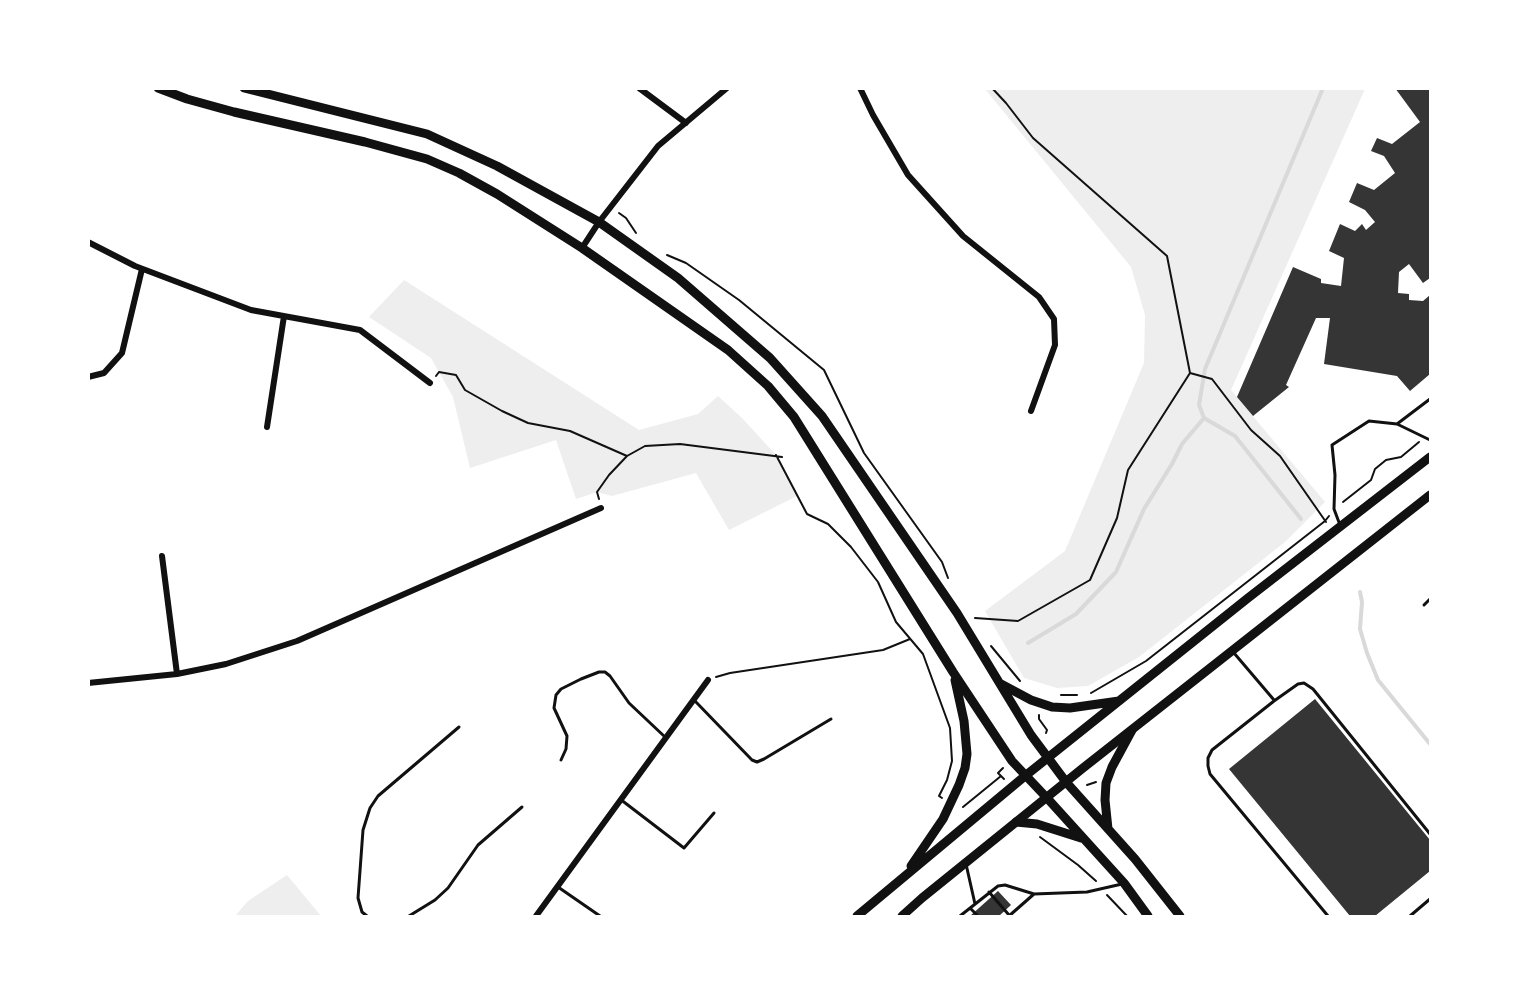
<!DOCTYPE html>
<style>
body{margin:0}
#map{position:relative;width:1519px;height:1005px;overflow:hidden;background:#fff;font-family:"Work Sans",sans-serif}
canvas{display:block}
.frame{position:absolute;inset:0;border:90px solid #fff;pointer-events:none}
</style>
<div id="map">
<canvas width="1519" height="1005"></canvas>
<div class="frame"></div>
</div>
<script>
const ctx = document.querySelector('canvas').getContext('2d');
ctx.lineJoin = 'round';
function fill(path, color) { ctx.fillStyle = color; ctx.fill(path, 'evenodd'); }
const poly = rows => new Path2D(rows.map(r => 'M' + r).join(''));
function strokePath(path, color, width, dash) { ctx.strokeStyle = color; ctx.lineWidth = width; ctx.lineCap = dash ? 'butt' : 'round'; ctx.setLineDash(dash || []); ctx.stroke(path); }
const green = poly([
 [985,89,1365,89,1231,390,1325,502,1285,542,1139,657,1088,686,1057,688,1024,678,985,611,1065,551,1144,363,1145,315,1131,267],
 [404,280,639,430,698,414,718,396,742,418,776,455,797,496,729,530,696,473,612,496,597,492,576,499,556,440,470,468,453,397,431,358,369,317],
 [287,875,321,916,235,916,248,901]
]);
const stream = poly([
 [1301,519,1235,436,1204,418,1199,405,1205,369,1323,88],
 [1360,592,1362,602,1360,629,1367,653,1378,680,1430,744],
 [1028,643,1076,614,1116,572,1144,509,1172,464,1182,444,1204,418]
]);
const building = poly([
 [1395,88,1430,88,1430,278,1423,283,1409,264,1399,272,1398,293,1409,294,1409,300,1423,301,1430,295,1430,374,1410,391,1397,376,1324,364,1330,318,1316,318,1286,385,1289,387,1253,416,1237,397,1293,267,1321,279,1321,283,1341,286,1344,258,1329,251,1340,224,1355,231,1362,224,1366,230,1375,222,1365,210,1349,202,1357,183,1374,190,1395,173,1384,156,1371,151,1377,138,1392,144,1420,122],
 [1315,699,1430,840,1430,871,1375,916,1350,916,1229,769],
 [998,891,1011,905,999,916,970,916]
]);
const path = poly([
 [992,88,1006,103,1033,138,1167,256,1190,373],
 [619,213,626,218,636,233],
 [667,255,686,263,739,300,824,370,864,453,942,562,948,578],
 [436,376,439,372,456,375,465,390,502,411,528,423,570,431,627,456],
 [776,455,807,514,828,524,851,547,878,582,896,622,923,654,950,728,952,761,947,780,939,796,942,798],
 [599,499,597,492,609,475,627,456,645,446,680,444,782,457],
 [1343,502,1371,480,1375,469,1386,460,1401,457,1419,442],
 [975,618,1018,621,1090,580,1117,518,1128,470,1190,373,1212,379,1251,430,1280,456,1326,522],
 [991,646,1020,681],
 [716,677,730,673,883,650,910,639],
 [1091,693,1146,661,1325,521,1329,516],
 [1061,695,1077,695],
 [1039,715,1039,719,1047,730,1046,733],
 [1003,768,998,773,1004,779],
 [1087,785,1096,782],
 [963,807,1001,776],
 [1040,837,1078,865,1096,881],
 [1107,895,1127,916]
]);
const service = poly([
 [1397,424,1430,399],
 [1340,525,1334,509,1335,475,1332,445,1369,421,1397,424,1430,440],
 [1424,605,1430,599],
 [1234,653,1274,700],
 [695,701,752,760,757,762,764,759,831,719],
 [561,760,566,749,567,736,554,708,556,695,561,689,581,679,599,672,605,672,610,676,629,703,665,737],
 [620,799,684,848,714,813],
 [966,864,975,904],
 [558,887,600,916],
 [989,892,1009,915],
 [970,908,978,916],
 [367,916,362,912,358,898,363,830,370,808,378,796,459,727],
 [409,916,435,900,448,888,478,845,522,807],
 [960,916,998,886,1005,885,1034,894],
 [1009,916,1034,894,1087,892,1122,884],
 [1328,916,1210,774,1208,766,1208,758,1212,750,1274,701,1298,684,1304,683,1313,689,1430,834],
 [1410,916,1430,899]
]);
const minor = poly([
 [639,88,686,123],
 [860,88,873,115,908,175,963,236,1039,297,1054,319,1055,345,1031,411],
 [88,242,135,266,251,310,360,330,430,383],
 [582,248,599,222,658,146,727,88],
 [88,377,104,373,122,353,142,269],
 [267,427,284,316],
 [162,556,177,674],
 [88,683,177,674,226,664,297,641,601,508],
 [536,916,708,680]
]);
const secondary = poly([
 [1066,782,1135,859,1180,916],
 [1047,798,1124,883,1148,916],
 [1016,822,1037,824,1081,838],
 [1108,829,1105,800,1106,783,1112,767,1132,730]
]);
const primary = poly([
 [158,88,187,99,234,112,365,142,427,159,459,173,497,194,582,248,728,350,768,386,794,417,953,672,1012,761,1047,798],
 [244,88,427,134,497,166,599,222,678,278,770,358,822,416,957,613,1031,735,1066,782],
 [1001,684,1031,700,1052,707,1070,708,1119,701],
 [911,866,943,819,959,785,965,768,967,754,964,721,955,680],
 [857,916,1025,776,1248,598,1430,457],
 [902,916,922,898,1083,768,1430,495]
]);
fill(green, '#eee');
strokePath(stream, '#d9d9d9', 4);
fill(building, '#353535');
strokePath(path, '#111', 2);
strokePath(service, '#111', 3);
strokePath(minor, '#111', 6);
strokePath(secondary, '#111', 9);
strokePath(primary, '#111', 9);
</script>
